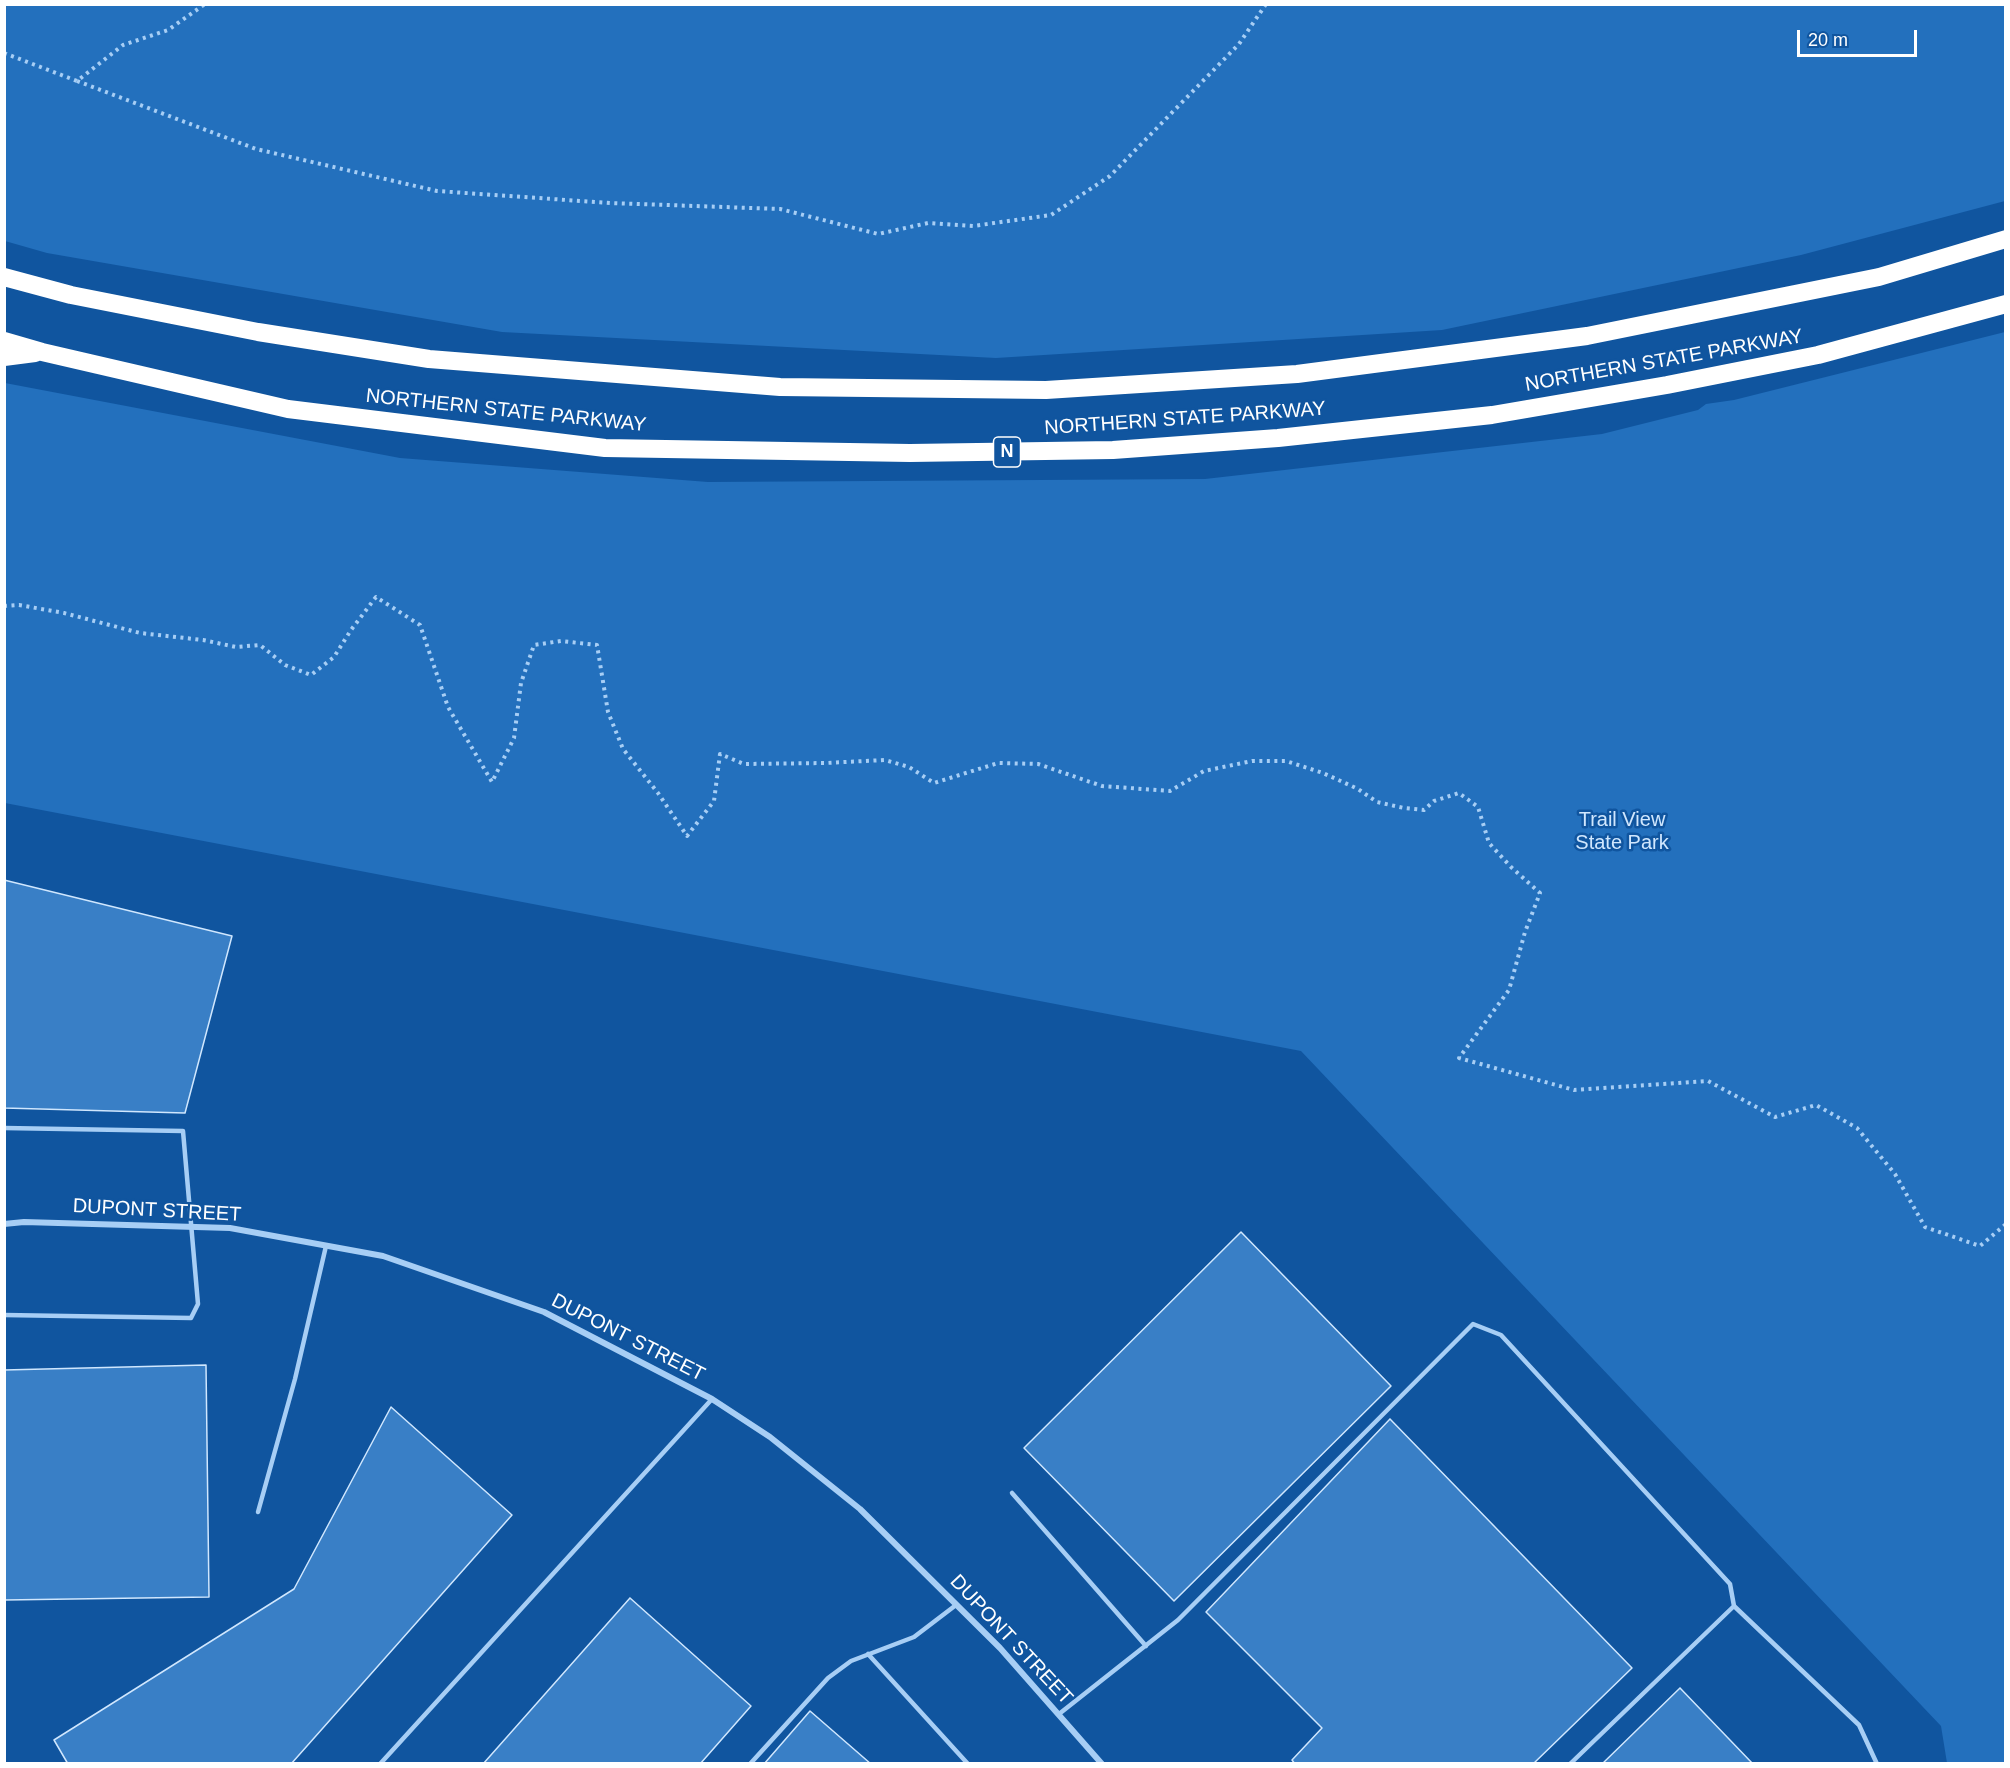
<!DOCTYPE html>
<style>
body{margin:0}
#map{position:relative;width:2010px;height:1768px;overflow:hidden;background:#10559f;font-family:Helvetica,sans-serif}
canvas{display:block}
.frame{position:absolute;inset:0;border:6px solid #fff;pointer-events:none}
.scale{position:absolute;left:1797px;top:30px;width:120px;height:27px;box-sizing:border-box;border:3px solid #fff;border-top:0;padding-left:8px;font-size:18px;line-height:21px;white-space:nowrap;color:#fff;-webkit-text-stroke:4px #10559f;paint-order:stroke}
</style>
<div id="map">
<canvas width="2010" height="1768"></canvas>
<div class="frame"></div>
<div class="scale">20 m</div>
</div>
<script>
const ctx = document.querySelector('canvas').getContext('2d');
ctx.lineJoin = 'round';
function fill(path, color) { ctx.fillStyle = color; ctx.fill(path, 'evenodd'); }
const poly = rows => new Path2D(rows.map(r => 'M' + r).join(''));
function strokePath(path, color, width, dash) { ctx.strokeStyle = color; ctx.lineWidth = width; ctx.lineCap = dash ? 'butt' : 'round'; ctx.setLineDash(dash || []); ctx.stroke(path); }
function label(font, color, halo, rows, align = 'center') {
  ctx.font = font + ' Helvetica,sans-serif'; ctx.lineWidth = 5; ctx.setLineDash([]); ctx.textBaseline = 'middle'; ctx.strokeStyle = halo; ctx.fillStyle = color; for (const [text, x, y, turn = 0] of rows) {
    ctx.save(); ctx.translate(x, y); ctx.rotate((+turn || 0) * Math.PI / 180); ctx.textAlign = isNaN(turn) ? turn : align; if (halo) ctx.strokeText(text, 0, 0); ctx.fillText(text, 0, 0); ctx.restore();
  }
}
const green = poly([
 [4,5,2005,5,2005,201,1801,255,1442,330,996,358,502,332,47,253,5,241],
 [2005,332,2005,1763,1947,1763,1941,1726,1301,1051,5,803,5,383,400,458,708,482,1205,479,1602,434,1698,410,1706,404,1734,400]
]);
const building = poly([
 [4,880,232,936,185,1113,4,1108,4,880],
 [1241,1232,1391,1386,1174,1601,1024,1448,1241,1232],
 [206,1365,209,1597,4,1600,4,1370,206,1365],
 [391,1407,512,1515,291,1764,68,1764,54,1740,294,1589,391,1407],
 [1390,1419,1632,1668,1533,1764,1295,1764,1292,1760,1322,1728,1206,1612,1390,1419],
 [630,1598,751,1706,700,1764,483,1764,630,1598],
 [1680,1688,1753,1764,1602,1764,1680,1688],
 [810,1711,871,1764,764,1764,810,1711]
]);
const path = poly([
 [4,53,77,81,123,45,168,30,205,4],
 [77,81,256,149,437,191,610,203,780,209,878,234,928,223,973,226,1051,215,1110,176,1239,44,1266,4],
 [4,606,19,605,64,613,140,633,203,640,236,647,260,645,285,665,311,675,334,657,351,630,376,597,420,625,448,707,492,782,514,738,521,683,534,645,561,641,597,645,608,712,623,749,658,793,687,836,714,801,720,754,744,764,826,763,885,760,909,767,934,783,998,763,1038,764,1102,786,1170,791,1204,771,1252,761,1286,761,1323,773,1358,789,1377,802,1404,808,1424,810,1434,801,1459,793,1478,807,1489,843,1511,867,1540,893,1525,932,1509,990,1459,1058,1574,1090,1708,1081,1775,1117,1816,1105,1857,1128,1895,1174,1925,1227,1980,1246,2006,1224]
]);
const service = poly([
 [4,1128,183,1131,198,1304,191,1318,4,1315],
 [1012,1493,1146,1646],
 [258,1512,295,1379,326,1246],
 [868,1654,968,1764],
 [1059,1714,1178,1620,1473,1324,1501,1335,1730,1584,1734,1606],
 [380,1764,712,1399],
 [750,1764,828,1678,851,1661,914,1637,956,1605],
 [1570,1764,1734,1606,1859,1725,1877,1764]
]);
const minor = poly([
 [4,1224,24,1222,230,1228,383,1256,544,1312,712,1399,770,1437,860,1509,1000,1648,1102,1764]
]);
const motorway = poly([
 [4,277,71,295,258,332,429,359,780,387,1046,390,1297,374,1587,336,1879,277,2006,239],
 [4,341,42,352,288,409,605,448,910,453,1113,450,1278,438,1492,415,1667,385,1818,355,2006,304],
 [4,357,35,353]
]);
const shields = [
 [1007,452,27]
];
const shieldNames = [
 ["N",1007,452]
];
const streetNames = [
 ["NORTHERN STATE PARKWAY",1664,361,-10],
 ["NORTHERN STATE PARKWAY",506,411,6],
 ["NORTHERN STATE PARKWAY",1185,419,-4],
 ["DUPONT STREET",157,1211,3],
 ["DUPONT STREET",628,1338,27],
 ["DUPONT STREET",1011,1640,47]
];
const parkNames = [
 ["Trail View",1622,820],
 ["State Park",1622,843]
];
fill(green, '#2370bd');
fill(building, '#397fc6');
strokePath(building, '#d0e7fe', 1.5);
strokePath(path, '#a7cef5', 4, [3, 4.5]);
strokePath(service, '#a7cef5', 4.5);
strokePath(minor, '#a7cef5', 6);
strokePath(motorway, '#fff', 18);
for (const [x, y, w] of shields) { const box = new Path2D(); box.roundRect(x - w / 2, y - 15, w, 30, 4.5); ctx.fillStyle = '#10559f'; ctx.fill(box); strokePath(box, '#fff', 1.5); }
label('bold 18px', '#fff', null, shieldNames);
label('20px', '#fff', '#10559f', streetNames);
label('20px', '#d0e7fe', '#10559f', parkNames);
</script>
